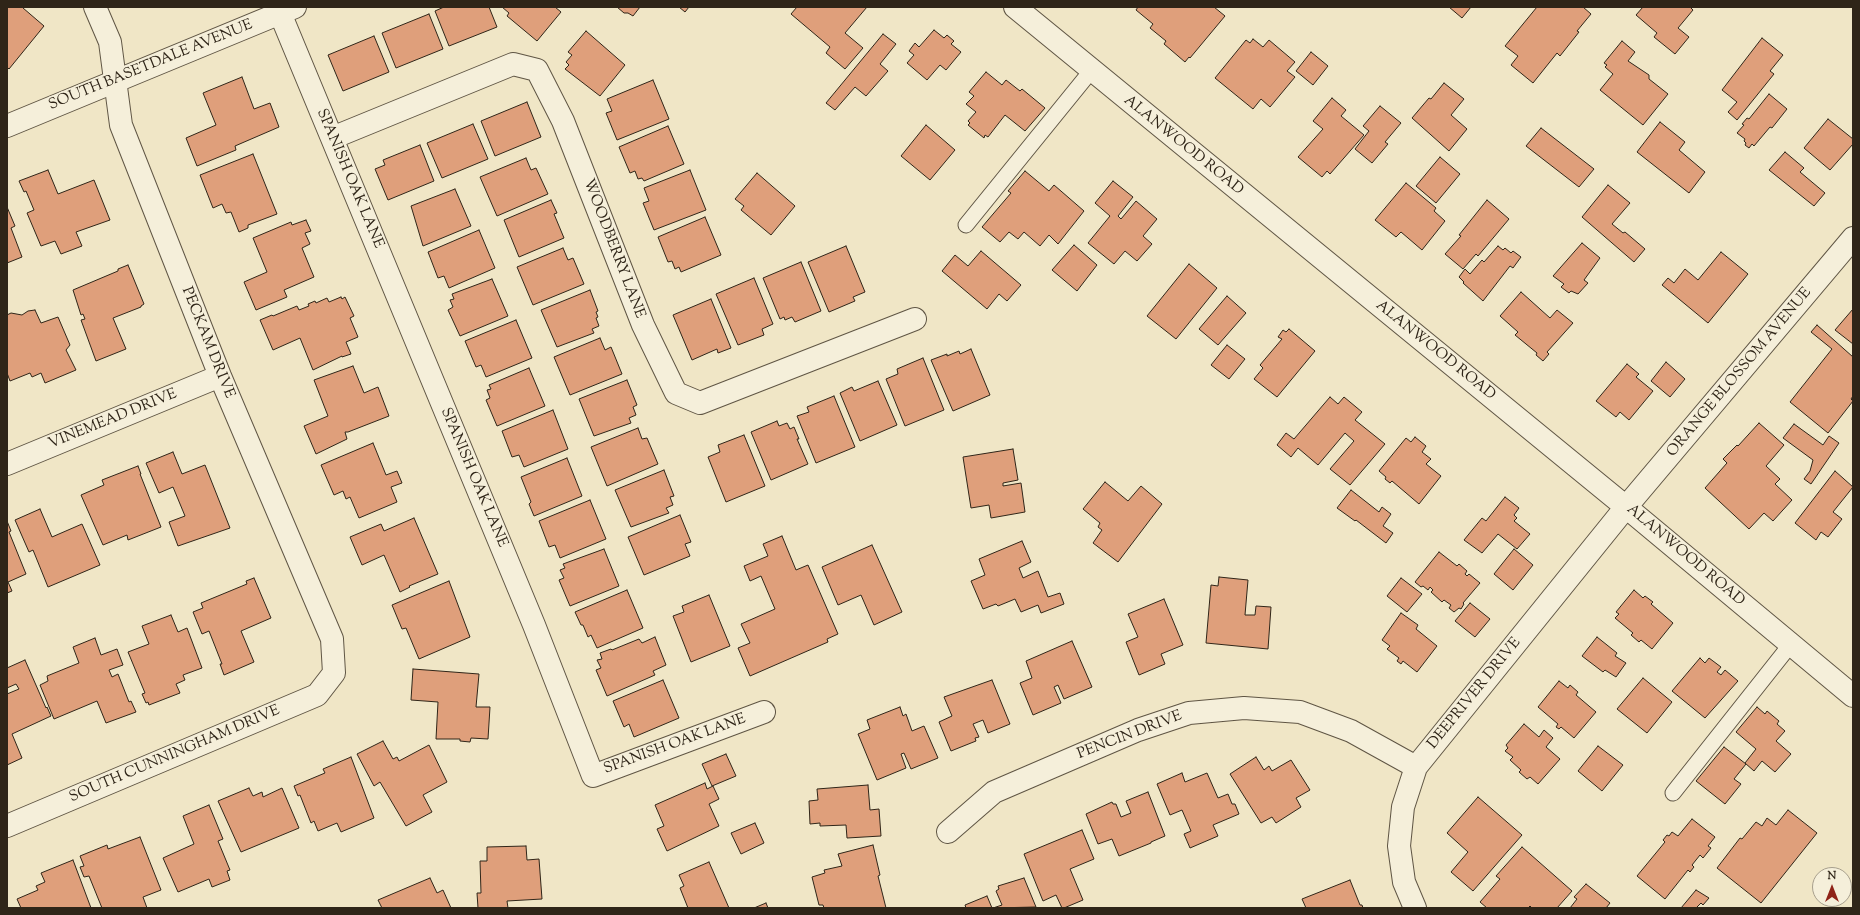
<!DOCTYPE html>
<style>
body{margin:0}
#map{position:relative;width:1860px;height:915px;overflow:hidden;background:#f0e6c6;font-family:"Sorts Mill Goudy",serif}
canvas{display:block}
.frame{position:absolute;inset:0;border:8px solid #2f2518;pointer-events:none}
.north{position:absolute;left:1812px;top:867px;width:40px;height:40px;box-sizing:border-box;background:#f5efda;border:1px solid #a69e8c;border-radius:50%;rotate:0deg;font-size:11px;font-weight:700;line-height:16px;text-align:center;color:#2f2518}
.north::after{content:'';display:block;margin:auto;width:14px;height:18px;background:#8f2418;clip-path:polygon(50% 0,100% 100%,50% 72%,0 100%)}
</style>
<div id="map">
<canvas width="1860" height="915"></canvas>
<div class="frame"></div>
<div class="north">N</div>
</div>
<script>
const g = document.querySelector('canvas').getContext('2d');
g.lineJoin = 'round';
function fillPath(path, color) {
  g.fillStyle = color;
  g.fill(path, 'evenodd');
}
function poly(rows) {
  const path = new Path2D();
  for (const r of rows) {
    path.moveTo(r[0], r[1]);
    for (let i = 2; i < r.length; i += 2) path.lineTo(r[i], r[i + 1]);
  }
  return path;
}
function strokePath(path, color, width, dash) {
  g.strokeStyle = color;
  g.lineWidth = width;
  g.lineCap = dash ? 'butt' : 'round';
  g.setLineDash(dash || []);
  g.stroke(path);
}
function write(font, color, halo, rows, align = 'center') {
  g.font = font + ' "Sorts Mill Goudy",serif';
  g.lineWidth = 3;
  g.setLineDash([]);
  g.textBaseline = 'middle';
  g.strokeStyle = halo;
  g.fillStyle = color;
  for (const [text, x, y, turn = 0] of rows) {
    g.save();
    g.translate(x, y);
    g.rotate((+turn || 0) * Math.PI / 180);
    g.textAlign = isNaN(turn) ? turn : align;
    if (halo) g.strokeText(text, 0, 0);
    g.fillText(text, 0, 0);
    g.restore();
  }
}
const building = poly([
 [7,7,24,7,23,8,44,26,9,69,7,67,7,7],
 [444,7,489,7,497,27,449,46,435,11,444,7],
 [502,7,555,7,561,12,537,41,507,16,509,13,502,7],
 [617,7,640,7,633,16,628,13,624,13,617,7],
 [679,7,689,7,685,12,679,7],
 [797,7,867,7,845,33,863,48,845,69,826,53,830,47,791,14,797,7],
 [1138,7,1214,7,1225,16,1190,58,1189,57,1185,62,1164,44,1166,41,1150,28,1153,24,1136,10,1138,7],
 [1449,7,1471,7,1462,18,1449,7],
 [1537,7,1583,7,1591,14,1577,31,1579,32,1560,56,1557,53,1533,83,1511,65,1518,56,1505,46,1537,7],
 [1643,7,1690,7,1693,10,1678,28,1689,37,1675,54,1654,37,1657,33,1636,15,1643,7],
 [429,14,443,49,396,68,382,33,429,14],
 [934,30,944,38,947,35,954,41,951,44,961,52,946,70,940,65,927,80,907,63,914,55,909,51,915,43,919,47,934,30],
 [586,31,625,65,600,96,565,69,569,65,566,62,572,55,568,52,586,31],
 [883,34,896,44,880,64,888,71,866,96,855,87,835,110,826,103,883,34],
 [374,36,389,72,343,91,328,55,374,36],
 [1762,38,1783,55,1770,71,1774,74,1737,120,1728,112,1737,102,1722,90,1762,38],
 [1253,39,1263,47,1269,40,1295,62,1287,71,1295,77,1270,107,1261,99,1253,109,1215,78,1246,40,1250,43,1253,39],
 [1622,41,1635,52,1628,61,1649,75,1649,79,1668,94,1643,125,1600,90,1613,74,1605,67,1607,65,1604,63,1622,41],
 [1311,52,1328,66,1313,85,1296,71,1311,52],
 [986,72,1002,85,1006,80,1020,91,1022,89,1045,108,1025,131,1005,115,988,137,985,135,984,138,968,125,970,123,968,121,976,112,966,104,974,96,969,92,986,72],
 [242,77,254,109,270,103,279,127,235,146,236,150,197,166,186,138,216,125,203,93,242,77],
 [653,80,669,119,617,140,606,113,612,111,607,99,653,80],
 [1444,83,1464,99,1451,115,1467,129,1449,151,1412,118,1429,98,1431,99,1444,83],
 [1769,94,1787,109,1772,128,1770,127,1754,146,1752,144,1749,148,1745,145,1746,143,1744,141,1745,139,1737,133,1744,125,1742,124,1747,118,1749,119,1769,94],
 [1332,98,1346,110,1341,116,1364,135,1330,174,1327,171,1322,177,1298,157,1323,129,1313,121,1332,98],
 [527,102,541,137,495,156,481,121,527,102],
 [1380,106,1401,123,1385,142,1388,144,1372,163,1355,149,1369,131,1363,126,1380,106],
 [1828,119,1853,139,1853,144,1830,170,1804,148,1828,119],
 [1660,122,1685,142,1679,150,1705,172,1689,193,1637,152,1660,122],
 [473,124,488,159,442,178,427,143,473,124],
 [926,125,955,150,930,180,901,156,926,125],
 [668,126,684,164,644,181,642,178,638,179,635,171,630,173,619,147,668,126],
 [1541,128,1594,169,1579,187,1526,146,1541,128],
 [420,145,434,181,388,200,375,169,385,165,383,160,420,145],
 [1785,152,1804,168,1800,172,1825,193,1814,206,1769,170,1785,152],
 [253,154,277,214,248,225,248,228,239,232,231,212,226,213,222,204,213,208,200,175,253,154],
 [1440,157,1460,174,1436,203,1416,186,1440,157],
 [526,158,531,170,536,168,548,194,497,216,480,177,526,158],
 [48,170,58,194,94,180,110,220,76,232,82,246,61,254,55,241,41,246,27,213,34,210,26,191,24,192,19,181,48,170],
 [690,170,706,210,654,230,643,203,649,201,644,188,690,170],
 [1025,171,1049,191,1054,185,1084,211,1058,244,1049,235,1040,246,1024,232,1018,239,1009,232,1000,242,982,227,1011,193,1008,191,1025,171],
 [757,173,795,206,771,235,741,210,744,206,735,199,757,173],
 [1113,181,1133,197,1118,216,1121,219,1136,201,1157,219,1143,236,1152,244,1137,261,1125,251,1114,264,1088,243,1110,216,1095,203,1113,181],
 [1406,183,1436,208,1434,211,1445,221,1422,250,1401,232,1396,237,1375,220,1406,183],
 [1608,185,1630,203,1612,224,1623,233,1625,232,1645,249,1634,262,1582,217,1608,185],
 [455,189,471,226,423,246,411,206,455,189],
 [551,200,557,213,554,214,564,238,519,257,504,220,551,200],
 [1487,200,1509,219,1478,256,1476,254,1463,269,1445,254,1461,236,1459,235,1487,200],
 [7,207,15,226,11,228,22,257,7,263,7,207],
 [705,217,721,255,681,272,679,267,675,269,672,261,668,262,658,237,705,217],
 [306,220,311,231,305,233,310,244,302,248,314,277,284,290,287,297,256,310,244,282,267,272,253,238,291,222,292,225,306,220],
 [479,230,495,268,449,288,444,276,438,278,428,252,479,230],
 [1582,243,1600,258,1584,280,1588,283,1578,294,1571,291,1569,293,1561,287,1564,284,1553,276,1582,243],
 [1074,245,1097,265,1077,291,1052,270,1074,245],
 [846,246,865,292,853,297,855,301,829,312,808,262,846,246],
 [1498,246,1503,250,1505,248,1511,253,1513,251,1521,257,1513,268,1510,266,1483,301,1463,283,1464,282,1459,277,1465,269,1470,274,1482,260,1484,262,1498,246],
 [563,248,568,260,573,258,584,284,533,305,517,267,563,248],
 [981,251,1021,285,1007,301,999,294,987,309,942,271,955,255,968,266,981,251],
 [1721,252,1748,274,1708,323,1662,285,1668,278,1674,283,1685,269,1698,280,1721,252],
 [801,262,821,311,795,322,792,317,785,320,784,317,780,319,763,278,801,262],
 [1189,264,1217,288,1176,339,1147,316,1189,264],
 [128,265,144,304,141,306,141,307,113,318,126,349,96,361,81,320,85,319,83,314,81,315,73,290,118,271,118,269,128,265],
 [754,278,773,324,762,329,764,335,738,345,716,294,754,278],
 [492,279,508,316,460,336,448,310,453,307,450,300,454,299,452,294,492,279],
 [590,290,598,311,596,312,598,317,596,318,599,326,592,329,594,333,557,347,541,310,590,290],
 [1521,292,1550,318,1557,310,1573,323,1547,352,1549,354,1543,361,1536,355,1537,353,1515,335,1518,332,1500,316,1521,292],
 [1227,296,1246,313,1218,345,1199,329,1227,296],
 [341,297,342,299,345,297,354,316,350,318,358,337,346,342,351,354,342,357,342,356,313,370,300,338,273,350,260,320,272,315,273,316,297,306,299,310,309,306,308,304,315,301,316,303,327,298,329,302,341,297],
 [711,299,731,348,718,353,717,349,692,360,673,315,711,299],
 [1853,309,1853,344,1835,330,1853,309],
 [35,310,41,323,58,317,70,345,66,350,76,370,45,383,41,373,32,377,30,373,10,381,7,373,7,315,11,313,22,315,28,311,35,310],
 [516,320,532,358,486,377,481,365,476,367,465,341,516,320],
 [1817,325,1853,357,1853,396,1851,399,1853,401,1828,433,1790,402,1832,349,1811,332,1817,325],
 [1289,329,1315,351,1277,397,1254,379,1263,368,1260,365,1282,339,1278,337,1283,330,1286,332,1289,329],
 [600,338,605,350,611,347,622,374,570,395,554,357,600,338],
 [1227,345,1245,359,1229,379,1211,365,1227,345],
 [971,349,990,395,953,411,931,360,947,354,947,356,959,351,960,354,971,349],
 [923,358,944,410,905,426,886,379,898,374,897,369,923,358],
 [1666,362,1685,379,1670,397,1651,381,1666,362],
 [1627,364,1639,374,1636,377,1653,391,1629,420,1620,412,1616,417,1596,401,1627,364],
 [353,366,364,393,378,387,389,416,348,432,345,432,347,439,316,454,304,426,328,416,314,380,353,366],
 [529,368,545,406,497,426,486,400,490,398,487,390,491,389,489,385,529,368],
 [627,380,637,405,633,407,636,415,629,418,631,423,594,436,579,399,627,380],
 [878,381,897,425,860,441,840,393,852,387,854,391,878,381],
 [834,396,855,447,816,463,797,416,809,412,807,407,834,396],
 [1330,397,1338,404,1344,397,1362,412,1355,420,1385,444,1350,485,1330,469,1354,441,1345,433,1318,465,1298,448,1291,457,1277,445,1286,433,1294,439,1330,397],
 [553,410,568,449,524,467,519,455,512,457,502,431,553,410],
 [777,421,779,426,787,423,790,429,794,427,799,439,797,439,808,464,771,480,751,432,777,421],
 [1759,423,1784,445,1766,466,1780,479,1775,484,1792,500,1773,521,1764,513,1749,529,1705,488,1727,463,1723,459,1737,445,1738,446,1759,423],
 [1794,424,1823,445,1829,436,1839,443,1811,484,1804,479,1810,471,1813,460,1783,438,1794,424],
 [638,428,642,439,647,438,658,464,607,486,591,447,638,428],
 [744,435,765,486,726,502,708,457,720,452,718,445,744,435],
 [1415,437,1426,446,1422,452,1431,459,1426,464,1441,476,1419,504,1392,481,1390,483,1385,479,1386,477,1379,471,1406,438,1411,442,1415,437],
 [373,443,386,475,397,471,402,483,391,487,397,502,359,518,350,497,346,499,343,491,334,495,321,465,373,443],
 [1013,449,1018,480,1003,483,1003,486,1021,483,1025,512,991,518,989,505,971,508,963,457,1013,449],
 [173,452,182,474,205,465,230,528,178,546,169,522,185,516,173,487,159,493,146,463,173,452],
 [567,458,582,496,534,516,529,504,531,502,521,477,567,458],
 [138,466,141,474,140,474,161,527,128,540,127,535,103,545,81,495,104,485,102,480,138,466],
 [664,470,674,496,670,497,673,505,666,508,669,513,631,527,615,490,664,470],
 [1835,471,1853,487,1833,512,1842,519,1828,537,1821,532,1816,540,1795,523,1835,471],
 [1105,482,1128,501,1141,486,1162,504,1118,562,1093,543,1102,530,1098,527,1100,523,1083,509,1105,482],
 [1351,490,1379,512,1382,507,1391,514,1383,526,1393,533,1386,543,1356,520,1355,521,1337,508,1351,490],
 [1505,497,1519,508,1514,515,1517,518,1514,521,1530,534,1517,549,1498,534,1482,553,1464,540,1482,518,1486,521,1505,497],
 [590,500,606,539,560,558,555,545,549,547,539,521,590,500],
 [40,509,52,537,82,524,100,565,48,587,33,550,29,552,15,520,40,509],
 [680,515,691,542,685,544,690,556,644,575,628,537,680,515],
 [414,518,438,574,409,586,410,587,400,592,384,555,362,565,350,537,381,524,384,531,414,518],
 [7,521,11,531,9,532,26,574,8,582,12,591,7,593,7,521],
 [782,536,796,570,808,565,838,634,827,639,828,642,750,676,738,648,750,643,741,624,775,609,761,576,750,581,744,566,768,556,763,544,782,536],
 [1022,541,1031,562,1019,568,1023,578,1038,571,1048,597,1060,593,1064,604,1041,613,1038,605,1021,612,1015,599,998,606,996,604,983,609,971,581,985,575,979,559,1022,541],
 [872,545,902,612,874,625,861,595,838,605,822,567,872,545],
 [604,549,619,586,570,606,559,580,564,578,560,570,565,568,563,564,604,549],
 [1514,549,1533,565,1513,590,1494,574,1514,549],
 [1439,552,1457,566,1459,564,1467,571,1465,574,1467,576,1469,574,1480,583,1463,603,1464,604,1461,609,1459,608,1454,612,1449,608,1451,605,1444,600,1442,602,1431,592,1433,590,1430,587,1428,590,1423,586,1421,587,1415,582,1439,552],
 [1219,577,1248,580,1245,615,1255,615,1256,606,1271,607,1268,649,1206,643,1211,585,1218,586,1219,577],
 [254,578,271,618,241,631,254,662,224,675,220,664,222,664,209,631,202,634,193,612,203,608,201,603,247,584,246,581,254,578],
 [1401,578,1422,594,1407,612,1387,596,1401,578],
 [449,581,470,637,419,659,406,628,402,629,392,605,449,581],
 [627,590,643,628,597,648,591,635,588,637,583,625,581,625,575,612,627,590],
 [1634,590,1643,598,1645,596,1653,602,1651,604,1673,623,1652,649,1641,640,1639,642,1631,635,1633,633,1615,618,1619,614,1616,612,1634,590],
 [709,595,730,646,691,662,673,616,684,612,682,606,709,595],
 [1164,599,1183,645,1161,654,1165,664,1139,675,1126,642,1138,637,1128,614,1164,599],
 [1470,603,1490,619,1475,637,1455,621,1470,603],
 [1401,613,1418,625,1416,629,1437,646,1417,672,1403,661,1401,664,1397,661,1399,658,1387,649,1390,646,1382,640,1401,613],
 [171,615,178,632,187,628,202,668,183,675,185,680,176,684,180,693,149,705,148,702,146,703,142,694,145,693,128,652,149,644,142,626,171,615],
 [655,637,666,665,653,671,655,675,607,696,596,670,601,668,597,660,602,659,600,653,611,649,612,650,639,639,642,643,655,637],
 [1597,637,1617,653,1615,656,1626,663,1616,677,1605,670,1603,672,1582,656,1597,637],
 [95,638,101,655,117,649,123,665,109,670,112,677,118,674,129,702,131,701,136,712,106,723,97,701,54,719,40,685,48,681,47,676,79,663,73,647,95,638],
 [1072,641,1092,687,1064,699,1058,685,1054,687,1061,703,1033,715,1020,683,1032,678,1026,661,1072,641],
 [1700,658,1705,663,1709,658,1721,667,1717,672,1721,675,1725,670,1738,681,1705,718,1672,691,1700,658],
 [25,660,46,708,47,707,51,716,12,734,22,758,7,765,7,694,19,689,16,684,7,688,7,668,25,660],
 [413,669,479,674,476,707,490,707,488,739,471,738,470,742,460,741,460,739,436,739,438,702,411,700,413,669],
 [1643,678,1672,702,1647,733,1617,709,1643,678],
 [663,680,679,718,634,737,629,724,624,727,613,701,663,680],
 [992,680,1010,724,988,733,983,720,973,724,979,737,975,738,976,741,951,751,939,722,952,716,944,697,992,680],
 [1559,681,1568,688,1570,685,1578,692,1576,695,1596,712,1574,738,1561,727,1559,729,1556,727,1558,724,1538,707,1559,681],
 [900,707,903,716,906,714,912,731,924,726,938,758,911,769,904,753,901,754,906,768,877,780,858,734,870,729,867,720,900,707],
 [1757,707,1765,714,1767,711,1779,721,1777,724,1785,731,1776,741,1791,754,1775,772,1762,761,1754,771,1745,763,1756,749,1736,732,1757,707],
 [1524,724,1539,737,1544,730,1553,738,1546,747,1560,759,1538,784,1530,777,1527,779,1519,772,1521,770,1510,760,1513,757,1505,751,1508,748,1506,745,1524,724],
 [383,741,393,759,397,757,399,761,429,745,447,782,423,795,432,812,406,826,380,782,374,786,357,754,383,741],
 [1598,746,1623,765,1602,791,1578,771,1598,746],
 [1724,747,1746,764,1734,779,1741,784,1725,804,1696,781,1724,747],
 [726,754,736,776,712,786,702,764,726,754],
 [351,757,374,818,341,832,337,823,318,831,314,821,311,823,300,795,298,796,294,786,325,773,323,769,351,757],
 [1256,757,1264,770,1269,766,1272,771,1291,760,1310,790,1296,798,1301,807,1276,823,1272,817,1261,823,1230,774,1256,757],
 [1182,773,1185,782,1207,773,1218,798,1228,794,1232,804,1235,804,1239,814,1213,825,1218,836,1190,848,1184,834,1191,831,1182,810,1170,815,1157,784,1182,773],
 [705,783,707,789,713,786,719,799,709,804,719,826,667,851,657,829,664,826,655,805,705,783],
 [868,785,870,810,879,809,881,836,847,838,846,825,820,826,820,823,810,824,809,801,818,800,817,789,868,785],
 [249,788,253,796,262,792,263,797,282,788,299,828,241,852,218,801,249,788],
 [1148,792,1165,836,1151,842,1151,843,1119,856,1112,839,1098,844,1086,814,1112,802,1113,804,1116,804,1121,817,1131,813,1126,801,1148,792],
 [1478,797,1522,835,1473,891,1451,872,1468,852,1447,833,1478,797],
 [209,805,223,839,218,841,230,870,227,871,230,880,212,887,209,879,178,892,163,858,194,844,183,816,209,805],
 [1788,810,1817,833,1761,903,1717,868,1740,838,1742,839,1756,822,1762,826,1767,818,1776,825,1788,810],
 [1692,819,1715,837,1708,846,1711,848,1703,858,1700,855,1692,865,1694,867,1690,872,1688,870,1665,899,1637,876,1665,842,1663,840,1667,835,1669,836,1672,832,1678,836,1692,819],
 [755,823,764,843,741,854,731,833,755,823],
 [1082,830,1094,859,1070,869,1083,900,1064,908,1062,908,1056,895,1043,901,1024,854,1082,830],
 [140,837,161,890,143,897,147,908,102,908,89,876,84,877,80,867,84,866,80,856,107,845,108,849,140,837],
 [873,845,880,875,878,876,886,908,824,908,823,905,819,905,812,877,825,873,824,870,842,866,838,854,873,845],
 [526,846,527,860,539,859,542,899,507,901,508,908,478,908,477,893,481,893,480,861,487,861,487,847,526,846],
 [1522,847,1572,891,1557,908,1532,908,1530,906,1528,908,1487,908,1480,902,1500,879,1496,876,1522,847],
 [73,860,91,908,21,908,17,899,38,890,36,886,45,882,41,873,73,860],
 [709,862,729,908,688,908,680,888,684,886,679,875,709,862],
 [430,878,437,893,443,890,451,908,382,908,378,900,430,878],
 [1024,878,1036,907,993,908,1002,905,996,891,999,889,998,886,1024,878],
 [1350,880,1360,905,1362,905,1363,908,1306,908,1302,899,1350,880],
 [1586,884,1610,903,1606,908,1570,908,1577,899,1574,897,1586,884],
 [1696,890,1709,898,1703,905,1701,903,1696,908,1681,908,1696,890],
 [987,896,992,908,966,908,965,905,987,896],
 [766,903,768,908,754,908,766,903]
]);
const service = poly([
 [966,225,1091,71],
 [1673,793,1791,644]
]);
const minor = poly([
 [1015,7,1626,507,1853,696],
 [280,13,534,625,593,776,764,712],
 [332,138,513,64,537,70,563,121,643,325,676,393,700,403,915,319],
 [7,464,220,376],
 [7,826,317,695,334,673,332,639,220,376,121,125,110,42,95,7],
 [948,832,994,792,1138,730,1189,713,1244,708,1300,712,1351,731,1416,767],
 [1415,908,1404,882,1399,846,1403,807,1416,767,1626,507,1853,238]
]);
const tertiary = poly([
 [7,126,295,7]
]);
const streetNames = [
 ["SOUTH BASETDALE AVENUE",151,66,-22],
 ["ALANWOOD ROAD",1183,146,39],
 ["SPANISH OAK LANE",349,179,67],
 ["WOODBERRY LANE",613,249,69],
 ["PECKAM DRIVE",207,343,68],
 ["ALANWOOD ROAD",1435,351,39],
 ["ORANGE BLOSSOM AVENUE",1740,373,-50],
 ["VINEMEAD DRIVE",113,420,-22],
 ["SPANISH OAK LANE",473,478,67],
 ["ALANWOOD ROAD",1685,556,40],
 ["DEEPRIVER DRIVE",1475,694,-51],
 ["PENCIN DRIVE",1130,736,-21],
 ["SPANISH OAK LANE",675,745,-20],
 ["SOUTH CUNNINGHAM DRIVE",175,755,-23]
];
fillPath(building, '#df9f7b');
strokePath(building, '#2f2518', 1);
strokePath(service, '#5f5544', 17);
strokePath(minor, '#5f5544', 24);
strokePath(tertiary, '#5f5544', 24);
strokePath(service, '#f5efda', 15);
strokePath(minor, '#f5efda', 22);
strokePath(tertiary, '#f5efda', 22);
write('15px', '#2f2518', '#f5efda', streetNames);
</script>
